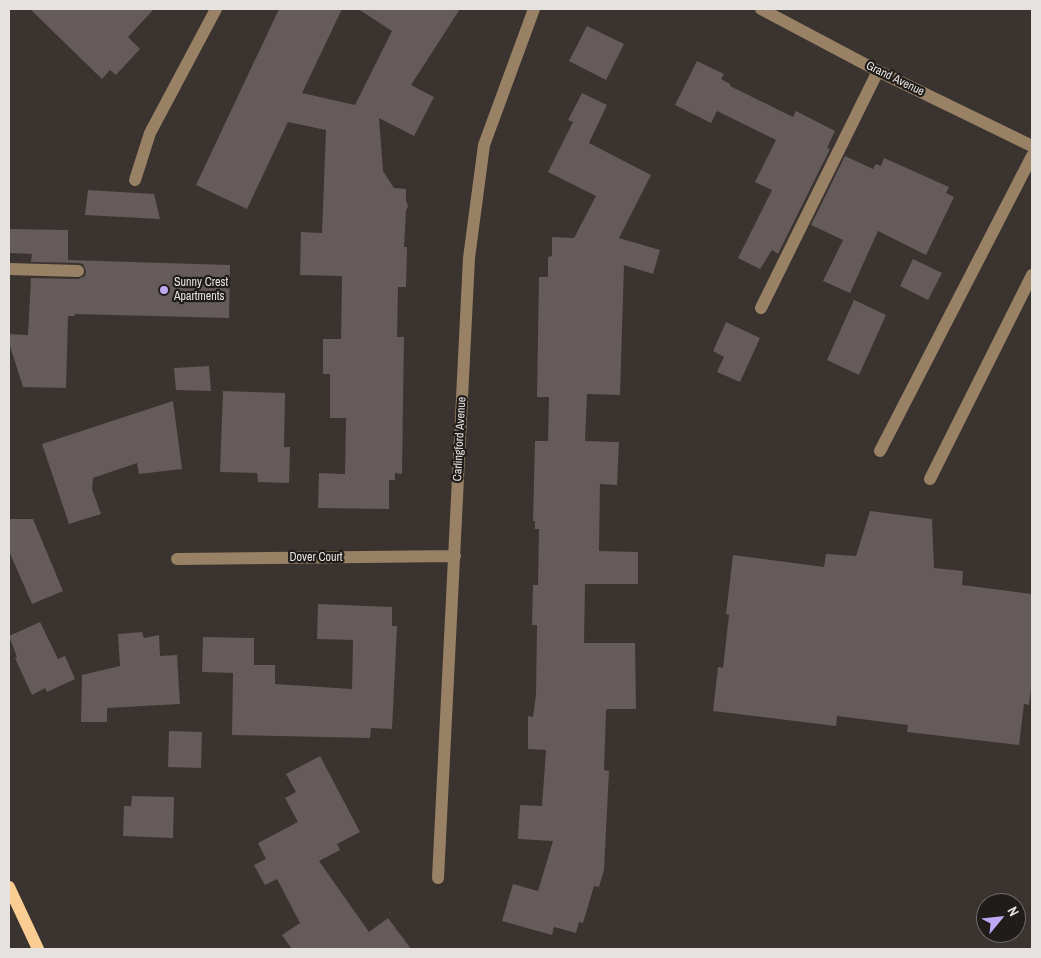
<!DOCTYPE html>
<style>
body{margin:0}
#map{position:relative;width:1041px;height:958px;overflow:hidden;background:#3a332f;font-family:"Archivo Narrow",sans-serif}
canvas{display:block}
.frame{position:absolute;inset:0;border:10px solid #e6e2e0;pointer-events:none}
.north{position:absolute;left:976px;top:893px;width:50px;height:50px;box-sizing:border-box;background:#1f1c1a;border:1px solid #6f6b69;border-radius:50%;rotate:62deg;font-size:14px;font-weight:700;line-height:20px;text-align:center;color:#e6e2e0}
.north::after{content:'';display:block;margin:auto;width:18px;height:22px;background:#bfa9f4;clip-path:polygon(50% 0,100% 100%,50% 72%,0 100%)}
</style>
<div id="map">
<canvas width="1041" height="958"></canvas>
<div class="frame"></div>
<div class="north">N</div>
</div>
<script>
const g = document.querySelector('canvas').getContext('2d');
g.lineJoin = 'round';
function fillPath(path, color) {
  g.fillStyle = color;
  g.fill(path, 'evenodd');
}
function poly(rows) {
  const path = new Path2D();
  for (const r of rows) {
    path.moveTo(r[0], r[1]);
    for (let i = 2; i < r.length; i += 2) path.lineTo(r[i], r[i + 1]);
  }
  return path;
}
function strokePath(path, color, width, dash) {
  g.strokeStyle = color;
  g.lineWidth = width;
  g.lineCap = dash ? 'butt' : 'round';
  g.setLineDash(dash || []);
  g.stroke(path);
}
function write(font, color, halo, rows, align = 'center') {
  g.font = font + ' "Archivo Narrow",sans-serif';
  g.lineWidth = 4.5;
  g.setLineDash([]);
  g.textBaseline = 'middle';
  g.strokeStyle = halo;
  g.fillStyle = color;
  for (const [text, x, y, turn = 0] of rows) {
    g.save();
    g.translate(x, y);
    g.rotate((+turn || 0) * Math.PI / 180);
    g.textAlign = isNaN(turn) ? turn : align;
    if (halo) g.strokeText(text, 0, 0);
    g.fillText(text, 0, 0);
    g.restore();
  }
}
const building = poly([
 [30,9,154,9,128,37,140,49,116,75,110,70,102,79],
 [279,9,342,9,302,93,355,105,392,31,358,9,460,9,411,85,434,97,414,136,379,118,383,171,394,188,406,189,406,201,408,206,406,211,404,247,407,247,406,287,398,287,397,337,404,337,402,474,395,473,395,480,389,480,389,509,318,508,319,473,345,474,346,418,330,418,330,374,323,374,323,339,341,339,342,276,300,275,301,232,322,233,326,130,288,122,247,209,196,185],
 [587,26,624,44,606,80,569,61],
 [697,61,724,74,721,79,730,84,730,86,793,117,796,111,835,131,827,148,830,149,778,254,772,250,760,269,738,258,772,190,755,182,776,140,717,111,711,123,675,105],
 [582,93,607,105,589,143,651,175,619,238,660,250,653,274,624,265,620,395,587,394,585,441,619,442,617,485,600,484,599,551,638,552,638,584,585,584,584,643,635,643,636,709,608,709,606,710,604,770,609,771,604,870,599,887,594,886,583,923,579,922,576,933,554,927,552,935,502,921,513,884,538,891,553,841,518,839,520,805,542,806,546,750,528,749,528,716,533,717,536,695,537,625,532,625,533,585,538,585,539,529,535,529,535,521,533,521,535,441,548,441,549,397,537,397,539,277,548,277,548,257,552,256,552,237,574,238,596,196,548,172,573,122,568,120],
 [845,156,873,169,876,164,881,166,884,158,949,187,946,193,954,197,926,255,878,231,850,293,823,281,843,240,811,225],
 [88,190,154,194,160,219,85,215],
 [9,229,68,230,68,260,230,265,229,318,75,314,75,316,68,316,66,388,23,387,9,343,9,334,28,335,31,278,78,279,85,276,86,271,83,264,79,263,31,262,32,254,9,253],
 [913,259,942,273,928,300,900,286],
 [854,300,886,315,859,375,827,360],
 [726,322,760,338,740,382,717,372,724,357,713,351],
 [209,366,211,391,176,390,174,368],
 [223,391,285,393,284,447,290,447,289,483,258,482,257,473,220,472],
 [173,401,182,469,139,474,137,463,93,478,92,489,101,514,69,524,42,444],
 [870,511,932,519,934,568,963,571,962,585,1032,594,1032,679,1029,705,1024,704,1019,745,907,732,908,725,837,716,836,726,713,711,718,667,723,668,729,615,726,614,733,555,824,567,826,554,856,556],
 [9,519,33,519,63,591,32,604,9,551],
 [318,604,392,607,392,626,397,626,392,729,371,728,370,738,232,735,233,673,202,672,203,637,254,638,254,665,275,665,275,684,352,689,353,640,317,639],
 [40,622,58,659,65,656,75,679,47,692,45,688,32,695,15,658,17,657,9,636],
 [142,632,144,638,159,635,160,656,177,655,180,704,107,708,107,722,81,722,82,675,120,666,118,634],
 [169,731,202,732,201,768,168,767],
 [320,756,360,832,337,844,340,850,319,861,369,932,388,918,411,949,292,949,282,935,300,923,277,879,265,885,254,865,266,859,258,843,298,822,285,798,296,792,286,774],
 [132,796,174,797,173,838,123,836,124,806,131,806]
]);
const minor = poly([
 [761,9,878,71,1032,146],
 [135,180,150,133,216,9],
 [9,269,78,271],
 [761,308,878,71],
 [880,451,1032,156],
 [930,479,1032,275],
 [177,559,455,556],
 [438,878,469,258,484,145,534,9]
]);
const major = poly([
 [9,887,38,949]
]);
const markers = [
 [164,290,5,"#bfa9f4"]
];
const streetNames = [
 ["Grand Avenue",895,79,26],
 ["Carlingford Avenue",460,439,-87],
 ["Dover Court",316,558]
];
const poiNames = [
 ["Sunny Crest",174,283],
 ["Apartments",174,297]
];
fillPath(building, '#645b5a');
strokePath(minor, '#988165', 12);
strokePath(major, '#fccd92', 12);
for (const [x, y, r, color] of markers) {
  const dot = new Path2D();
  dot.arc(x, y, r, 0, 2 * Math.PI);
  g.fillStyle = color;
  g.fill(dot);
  strokePath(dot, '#1f1c1a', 2);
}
write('12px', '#e6e2e0', '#1f1c1a', streetNames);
write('12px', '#e6e2e0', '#1f1c1a', poiNames, 'left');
</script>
